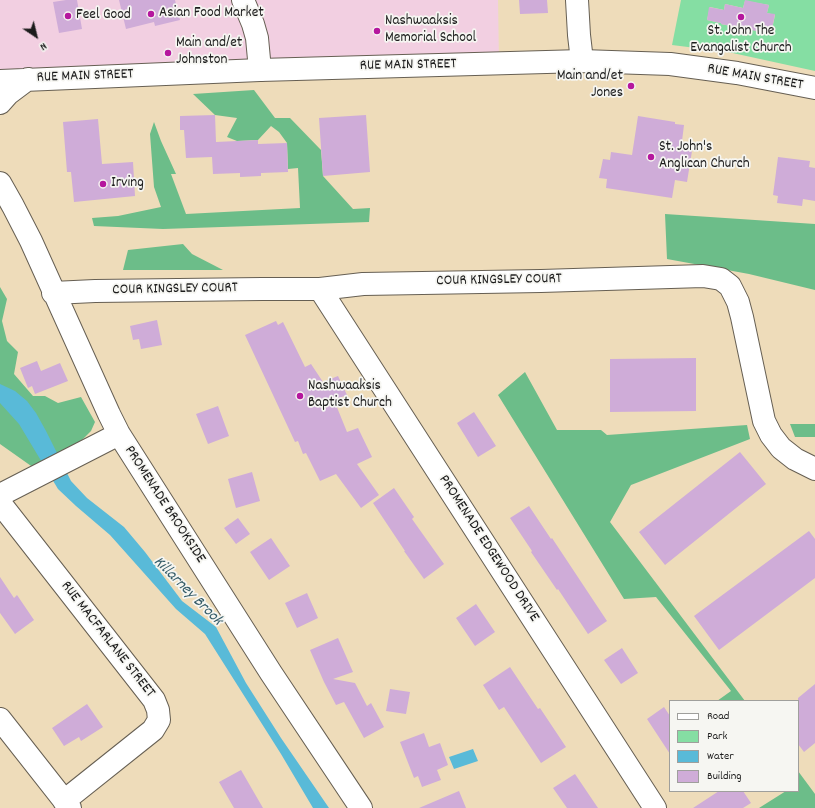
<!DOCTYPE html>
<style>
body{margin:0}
#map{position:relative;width:815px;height:808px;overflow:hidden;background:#eedcba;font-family:Dekko,sans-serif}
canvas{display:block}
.legend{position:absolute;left:669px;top:700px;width:130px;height:92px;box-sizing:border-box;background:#f6f6f2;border:1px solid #9f9f9c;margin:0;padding:5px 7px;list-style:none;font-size:12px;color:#1c1c1c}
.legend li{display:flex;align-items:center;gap:8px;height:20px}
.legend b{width:20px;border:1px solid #9f9f9c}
.north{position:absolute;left:16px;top:16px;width:40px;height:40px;-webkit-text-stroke:3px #f6f6f2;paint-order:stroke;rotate:145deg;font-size:11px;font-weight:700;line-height:16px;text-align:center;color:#1c1c1c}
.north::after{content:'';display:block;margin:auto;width:14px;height:18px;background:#1c1c1c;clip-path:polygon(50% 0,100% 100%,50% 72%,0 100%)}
</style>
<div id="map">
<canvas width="815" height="808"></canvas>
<ul class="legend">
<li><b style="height:5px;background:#fff"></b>Road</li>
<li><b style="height:11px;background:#85dea3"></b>Park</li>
<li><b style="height:11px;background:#59bad8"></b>Water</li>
<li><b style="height:11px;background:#cfacd8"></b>Building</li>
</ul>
<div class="north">N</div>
</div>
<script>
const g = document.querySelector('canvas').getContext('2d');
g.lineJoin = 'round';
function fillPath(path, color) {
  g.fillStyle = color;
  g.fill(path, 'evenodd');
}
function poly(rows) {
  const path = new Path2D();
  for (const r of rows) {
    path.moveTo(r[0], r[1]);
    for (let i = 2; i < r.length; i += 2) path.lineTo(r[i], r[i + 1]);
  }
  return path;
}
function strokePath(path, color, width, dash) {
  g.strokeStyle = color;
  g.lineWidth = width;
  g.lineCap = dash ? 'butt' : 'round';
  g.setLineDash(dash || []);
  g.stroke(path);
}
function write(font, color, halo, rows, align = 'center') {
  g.font = font + ' Dekko,sans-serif';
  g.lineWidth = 3.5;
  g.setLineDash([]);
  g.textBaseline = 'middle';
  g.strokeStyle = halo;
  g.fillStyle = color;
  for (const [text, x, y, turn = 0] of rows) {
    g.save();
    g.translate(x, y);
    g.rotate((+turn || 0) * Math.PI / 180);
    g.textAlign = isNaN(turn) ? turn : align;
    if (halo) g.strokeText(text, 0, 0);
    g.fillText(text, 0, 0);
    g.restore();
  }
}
const built = poly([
 [0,0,498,0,499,64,0,81]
]);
const green = poly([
 [681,0,815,0,815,71,728,52,672,45],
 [745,1,769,5,767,13,775,15,771,34,749,29,747,36,740,34,741,28,721,24,721,23,707,20,710,7,724,10,725,4,743,8]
]);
const forest = poly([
 [254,90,275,118,290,118,321,150,323,176,353,209,370,208,369,222,163,229,94,226,92,218,118,216,161,207,154,187,150,134,154,122,161,141,176,174,171,174,186,214,300,208,298,168,288,169,287,143,279,132,271,126,258,140,237,141,227,137,237,118,215,115,193,94],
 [665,214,815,224,815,290,749,274,667,259],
 [183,244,192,254,223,270,123,270,128,250],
 [0,287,7,299,2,321,7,341,18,352,14,374,33,396,45,396,58,403,81,397,95,422,91,431,83,439,69,449,34,468,0,444],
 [525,372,557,430,601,430,607,435,747,425,750,439,631,485,610,522,745,701,717,701,731,691,656,597,624,599,498,395],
 [790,424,815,424,815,437,795,437],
 [798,771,815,794,815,808,759,808,786,791,798,791]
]);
const water = poly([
 [0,384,15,391,27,401,36,413,46,431,71,481,87,498,124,527,145,552,182,601,216,627,246,683,281,738,329,808,313,808,281,754,205,634,176,609,110,535,76,506,58,489,19,424,0,403],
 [473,749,478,761,454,769,449,757]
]);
const building = poly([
 [66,0,77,0,82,29,59,33,53,2],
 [119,0,175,0,180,20,155,26,154,22,126,29],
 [519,0,547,0,548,13,520,14],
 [745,0,769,5,767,13,775,14,771,34,721,24,721,23,707,20,709,7,724,10,725,4,743,8],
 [215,115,216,142,258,140,258,144,287,143,288,172,261,173,261,176,240,177,240,173,213,174,212,157,186,158,184,130,180,130,180,116],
 [366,115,370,172,323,176,319,118],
 [638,116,675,122,675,124,684,125,681,149,692,151,687,182,675,180,672,198,606,188,607,179,599,178,603,159,610,160,611,152,632,155],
 [98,119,102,164,133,162,135,196,74,202,71,172,67,172,63,122],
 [778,157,810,161,809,167,815,168,815,201,803,199,802,206,777,203,778,196,773,195],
 [157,320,162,345,141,349,139,339,133,340,130,326],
 [276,321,278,325,283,322,305,367,311,364,323,382,338,376,347,395,334,400,347,432,358,428,372,457,357,464,379,495,361,508,336,474,320,481,306,453,303,454,298,441,295,442,245,335],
 [696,358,696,411,610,412,610,359],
 [37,361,41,371,60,363,68,381,35,394,32,386,28,388,20,368],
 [218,406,229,436,208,444,196,414],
 [474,412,496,446,478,457,457,423],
 [740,452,766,484,665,565,639,532],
 [252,472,260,501,236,508,228,479],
 [394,488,414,517,412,519,444,564,424,579,404,551,405,551,373,503],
 [529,506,551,539,552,538,607,621,588,634,558,589,557,590,531,552,532,551,510,518],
 [238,518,250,534,236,544,224,528],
 [809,531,815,539,815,578,719,650,694,616],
 [271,538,290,566,269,580,250,552],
 [0,577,14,598,17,595,34,620,15,634,0,613],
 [307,593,318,618,297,628,285,603],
 [476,604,495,632,475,646,456,618],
 [338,638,353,672,333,679,355,683,367,706,371,703,384,727,364,738,344,702,336,705,324,682,310,650],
 [622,648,638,673,621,684,604,660],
 [510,667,538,709,540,708,566,747,541,763,504,707,499,710,483,685],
 [815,684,815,743,804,752,798,744,798,698],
 [390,689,410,692,406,714,386,711],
 [87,704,103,727,81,741,79,737,64,746,52,728],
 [664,707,670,716,670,754,647,719],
 [424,733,429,747,440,743,448,765,437,770,441,780,422,787,418,776,414,778,400,742],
 [241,770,263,808,234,808,219,782],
 [575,774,598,808,567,808,553,788],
 [459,791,466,808,419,808],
 [719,791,743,791,751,803,743,808,693,808]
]);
const minor = poly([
 [243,0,253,24,257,38,260,70],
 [577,0,579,35,582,61],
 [0,183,13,206,31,241,109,414,119,434,271,673,361,808],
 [320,289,655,808],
 [53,293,95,291,262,289,320,289,363,284,541,281,703,276,721,279,730,286,738,302,742,317,764,421,771,435,781,448,795,459,815,469],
 [0,495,119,434],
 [0,503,154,700,158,710,159,720,153,730,64,801],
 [0,719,70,808]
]);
const major = poly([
 [0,81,260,70,582,61,670,64,737,73,815,88],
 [0,103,8,94,28,79]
]);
const markers = [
 [151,14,4,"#b5179e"],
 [68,16,4,"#b5179e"],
 [741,17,4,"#b5179e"],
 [377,31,4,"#b5179e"],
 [168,53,4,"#b5179e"],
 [631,86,4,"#b5179e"],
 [651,157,4,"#b5179e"],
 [103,184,4,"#b5179e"],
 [300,396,4,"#b5179e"]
];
const poiNames = [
 ["Asian Food Market",159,14],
 ["Feel Good",76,16],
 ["Nashwaaksis",385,22],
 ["Memorial School",385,39],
 ["St. John The",741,32,"center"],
 ["Evangalist Church",741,49,"center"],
 ["Main and/et",176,44],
 ["Johnston",176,61],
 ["Main and/et",623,77,"right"],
 ["Jones",623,94,"right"],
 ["St. John's",659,148],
 ["Anglican Church",659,165],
 ["Irving",111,184],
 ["Nashwaaksis",308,387],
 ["Baptist Church",308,404]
];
const streetNames = [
 ["RUE MAIN STREET",408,66,-1],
 ["RUE MAIN STREET",85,77,-2],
 ["RUE MAIN STREET",755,78,10],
 ["COUR KINGSLEY COURT",499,281,-1],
 ["COUR KINGSLEY COURT",175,290,-1],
 ["PROMENADE BROOKSIDE",164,505,57],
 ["PROMENADE EDGEWOOD DRIVE",488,549,57],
 ["RUE MACFARLANE STREET",107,640,52]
];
const waterNames = [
 ["Killarney Brook",187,592,45]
];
fillPath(built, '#f2cfe1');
fillPath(green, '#85dea3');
fillPath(forest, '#6cbd89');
fillPath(water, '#59bad8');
fillPath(building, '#cfacd8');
strokePath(minor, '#665f53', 24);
strokePath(major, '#665f53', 24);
strokePath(minor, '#fff', 22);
strokePath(major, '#fff', 22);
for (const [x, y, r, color] of markers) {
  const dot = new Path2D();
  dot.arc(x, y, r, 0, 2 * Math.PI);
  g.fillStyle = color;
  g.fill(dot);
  strokePath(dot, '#f6f6f2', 1.5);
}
write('15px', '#1c1c1c', '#f6f6f2', poiNames, 'left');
write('15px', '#1c1c1c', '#f6f6f2', streetNames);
write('italic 16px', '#345b67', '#f6f6f2', waterNames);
</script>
